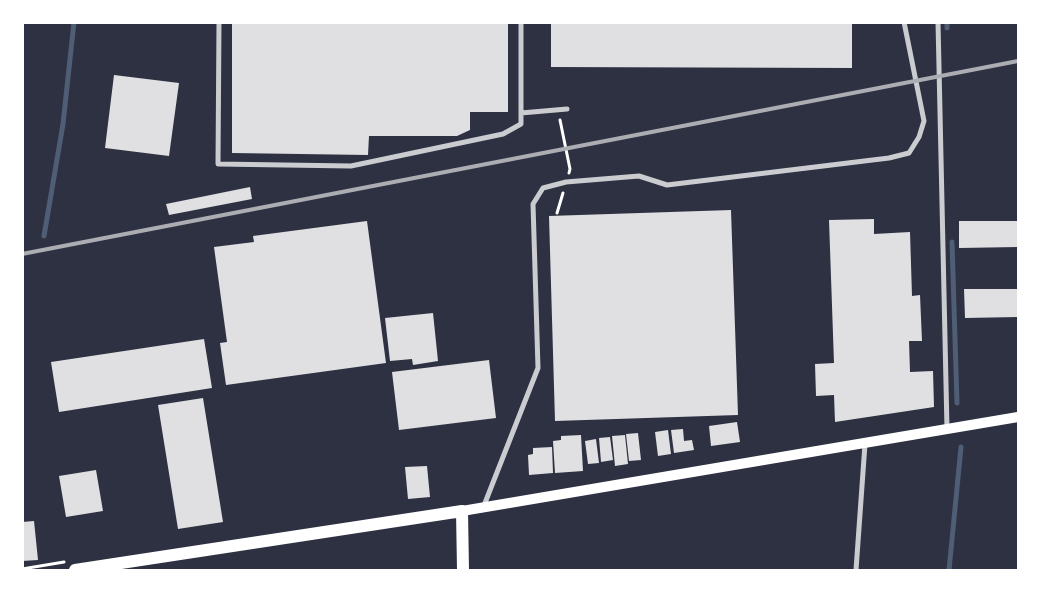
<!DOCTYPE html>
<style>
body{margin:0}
#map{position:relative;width:1041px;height:593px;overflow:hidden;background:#2d3142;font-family:"Noto Sans",sans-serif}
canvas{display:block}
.frame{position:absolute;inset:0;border:24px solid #fff;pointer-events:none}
</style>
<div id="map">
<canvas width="1041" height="593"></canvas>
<div class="frame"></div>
</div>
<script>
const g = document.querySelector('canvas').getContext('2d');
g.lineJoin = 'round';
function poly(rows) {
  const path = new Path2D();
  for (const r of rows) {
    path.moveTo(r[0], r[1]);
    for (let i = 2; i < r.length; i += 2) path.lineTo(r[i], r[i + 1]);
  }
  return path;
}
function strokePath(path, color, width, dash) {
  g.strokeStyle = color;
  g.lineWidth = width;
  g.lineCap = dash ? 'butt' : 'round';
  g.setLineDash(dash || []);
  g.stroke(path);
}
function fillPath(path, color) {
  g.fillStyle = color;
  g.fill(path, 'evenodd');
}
const stream = poly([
 [947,22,947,28],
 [44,236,63,124,74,22],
 [952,242,957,403],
 [949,570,961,447]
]);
const building = poly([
 [232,22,508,22,508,112,470,112,470,130,457,136,369,136,368,155,232,153],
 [551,22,852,22,852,68,551,67],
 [114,75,179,83,169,156,105,148],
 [250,187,252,199,169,215,166,204],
 [731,210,738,415,555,421,549,216],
 [874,219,874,234,910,232,912,296,920,295,922,341,909,341,910,372,933,371,934,407,835,422,834,395,816,396,815,364,834,363,829,220],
 [367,221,386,363,226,385,220,343,227,342,214,247,254,242,253,236],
 [959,221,1018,221,1018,247,959,248],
 [964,289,1018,289,1018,317,965,318],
 [433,313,438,361,413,365,412,359,390,361,385,318],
 [204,339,212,388,59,412,51,362],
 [489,360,496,418,399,430,392,372],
 [203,398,223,522,178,529,158,405],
 [737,422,740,442,711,446,709,426],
 [683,429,684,441,692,440,694,450,674,453,671,430],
 [668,430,671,454,658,456,655,432],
 [638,433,641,460,629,461,626,434],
 [581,435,583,471,555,473,553,441,561,440,561,436],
 [625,435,628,464,615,466,612,436],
 [610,437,613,460,601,462,599,438],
 [596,439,599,463,588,464,585,441],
 [552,447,553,473,529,475,528,455,533,454,533,448],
 [427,466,430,497,408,499,405,467],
 [96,470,103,511,66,517,59,476],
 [34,521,38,560,22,561,22,522]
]);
const path = poly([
 [560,120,570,169,569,173],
 [557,213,563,193],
 [22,569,64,562]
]);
const minor = poly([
 [219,22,218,164,351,166,503,134,521,124,521,22],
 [938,22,947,429],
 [521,113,567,109],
 [483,508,538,368,533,204,543,188,566,182,639,176,667,185,889,158,909,153,919,137,924,121,904,22],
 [856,570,865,444]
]);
const secondary = poly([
 [462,511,1018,417]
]);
const primary = poly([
 [75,570,462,511,463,570]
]);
const rail = poly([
 [22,254,1018,61]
]);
strokePath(stream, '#4f5d75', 5);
fillPath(building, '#e0e0e3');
strokePath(path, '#fff', 3);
strokePath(minor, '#caccd0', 5);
strokePath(secondary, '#fff', 10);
strokePath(primary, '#fff', 12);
strokePath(rail, '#abadb3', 4);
</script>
